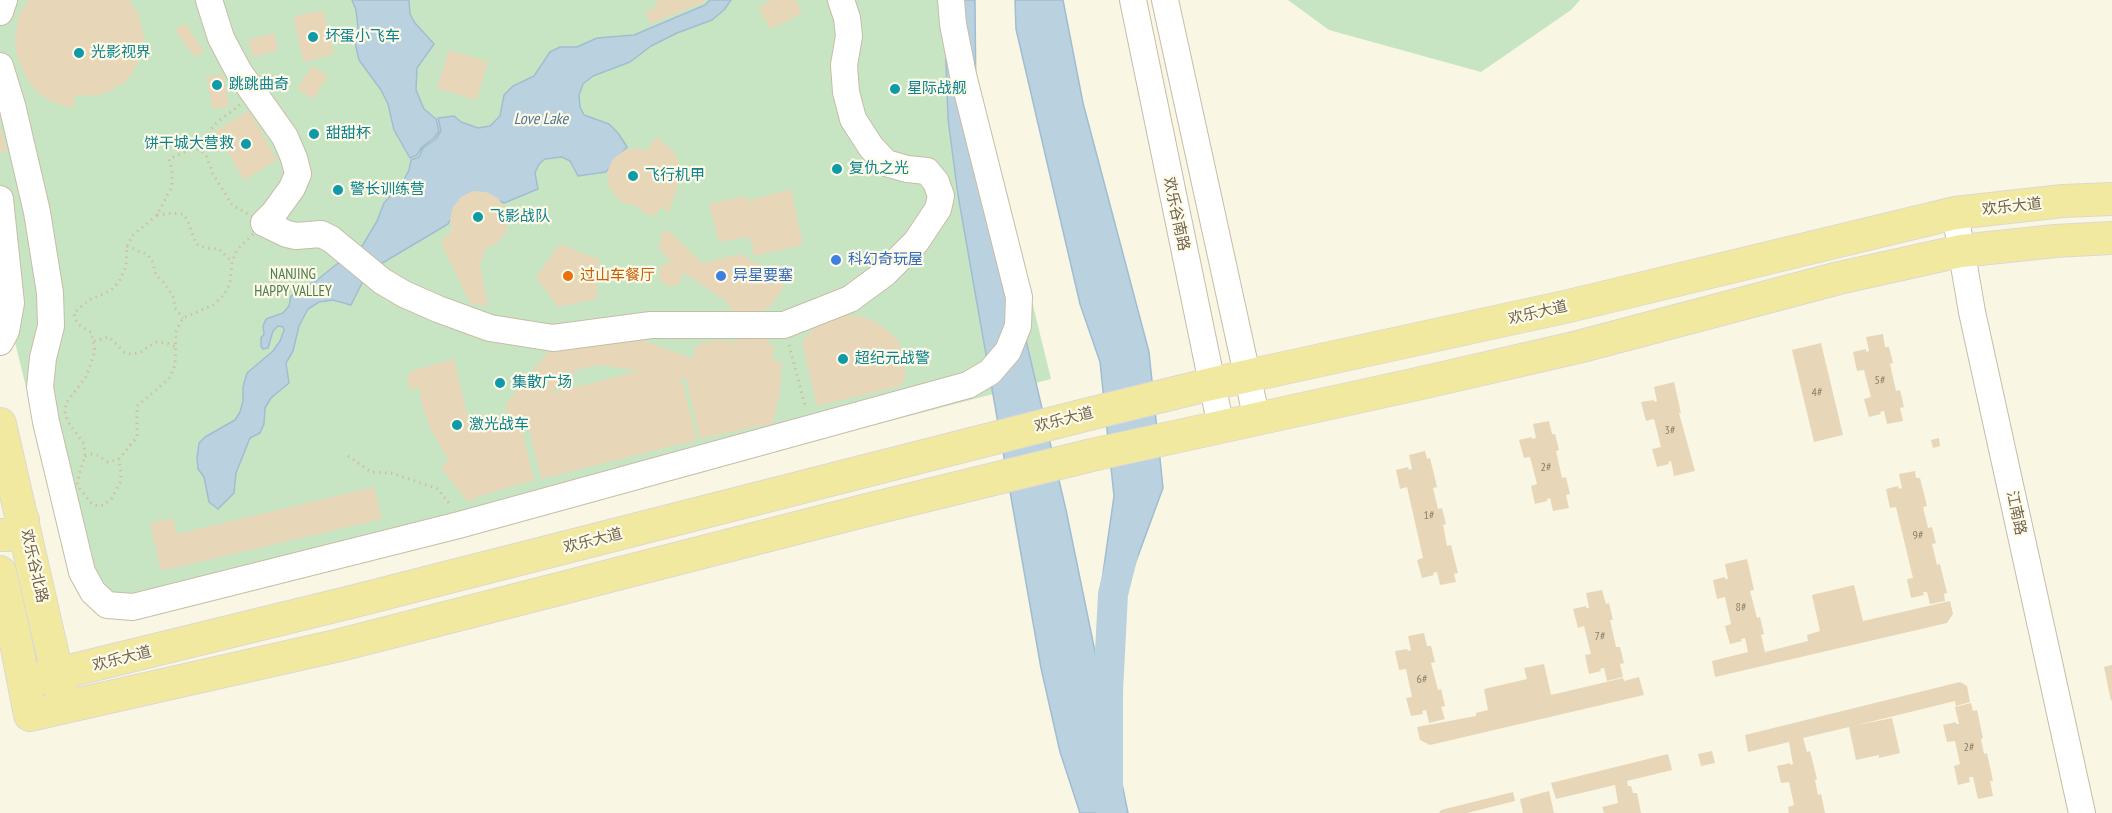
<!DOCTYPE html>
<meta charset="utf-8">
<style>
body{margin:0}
canvas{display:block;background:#f9f6e3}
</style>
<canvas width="2112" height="813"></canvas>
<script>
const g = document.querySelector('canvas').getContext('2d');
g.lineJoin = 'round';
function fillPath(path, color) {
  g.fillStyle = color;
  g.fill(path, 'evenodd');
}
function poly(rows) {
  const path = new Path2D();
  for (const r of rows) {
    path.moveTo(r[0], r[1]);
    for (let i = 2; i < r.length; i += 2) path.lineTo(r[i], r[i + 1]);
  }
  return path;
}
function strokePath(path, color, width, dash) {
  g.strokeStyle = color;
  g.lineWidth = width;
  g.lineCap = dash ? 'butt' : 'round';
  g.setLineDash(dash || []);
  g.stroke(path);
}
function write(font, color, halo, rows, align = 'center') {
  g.font = font + ' "PT Sans Narrow","Noto Sans SC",sans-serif';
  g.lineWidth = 4.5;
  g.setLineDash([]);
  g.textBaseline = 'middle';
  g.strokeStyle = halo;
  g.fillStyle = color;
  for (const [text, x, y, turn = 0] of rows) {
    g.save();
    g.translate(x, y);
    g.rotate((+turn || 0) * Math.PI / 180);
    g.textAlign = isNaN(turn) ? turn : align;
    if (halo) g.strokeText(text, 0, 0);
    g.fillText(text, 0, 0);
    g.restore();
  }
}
const green = poly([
 [0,0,968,0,976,72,1051,379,136,617,110,618,94,610,51,488,0,282],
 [1288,0,1580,0,1571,10,1481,72,1329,30]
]);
const water = poly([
 [352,0,409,0,410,14,415,23,434,44,417,68,416,90,424,109,436,119,439,131,434,138,422,147,417,155,410,158,394,130,388,104,381,90,359,60,355,43,358,28,356,10,352,0],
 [710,0,731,0,724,10,712,20,677,33,651,46,630,62,593,76,583,84,579,95,580,107,584,115,609,124,618,133,627,147,606,172,578,176,570,161,562,157,545,159,539,164,535,173,538,189,504,203,484,193,459,203,448,224,379,265,362,283,351,305,333,300,319,302,308,309,299,326,293,351,286,363,289,383,271,398,265,408,264,424,260,433,250,438,236,473,234,493,218,509,209,502,204,477,198,469,197,458,199,443,205,437,235,420,240,412,243,401,243,387,247,373,273,351,280,341,284,330,283,327,278,326,273,331,268,348,263,349,261,346,261,338,264,334,263,326,266,319,283,313,289,306,291,296,317,280,342,260,361,248,377,221,384,203,403,182,409,170,411,160,419,157,423,148,436,139,441,131,438,118,454,116,461,122,478,128,490,126,500,116,504,95,513,86,534,76,550,52,560,47,577,47,597,38,634,35,705,5,710,0],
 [947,0,975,0,976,108,999,226,1066,510,1128,813,1080,813,1060,752,1041,668,958,195,948,119,945,33,947,0],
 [1015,0,1063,0,1083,103,1149,352,1163,488,1124,594,1100,594,1114,496,1100,362,1080,304,1016,29,1015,0]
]);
const river = poly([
 [1111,813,1108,793,1108,691,1113,594,1123,554]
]);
const building = poly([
 [28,0,129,0,137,11,144,36,143,49,133,73,124,83,101,95,75,96,73,109,48,100,37,92,28,81,17,57,15,43,16,30,19,16],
 [655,0,704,0,705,2,650,24,645,12,658,6],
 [772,0,796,0,802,14,770,29,758,7],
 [323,10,334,54,304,62,293,17],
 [185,23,204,51,195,57,175,30],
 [274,33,278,50,253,57,248,40],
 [449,50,488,62,476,100,437,88],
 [312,66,328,76,313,99,297,89],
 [223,74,229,106,213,109,206,77],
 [249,111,277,160,244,180,215,131],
 [0,126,7,151,0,153],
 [656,137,674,152,679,165,680,180,668,214,664,207,650,217,635,205,626,204,618,199,609,187,607,172,613,159,625,150,639,148,647,151],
 [791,189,803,245,754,256,750,237,719,242,709,204,745,196,746,201],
 [473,191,486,192,498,198,505,208,508,221,505,234,497,243,485,249,480,265,488,306,470,303,441,243,448,233,452,232,450,219,453,207,461,197],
 [665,231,669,231,702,263,741,254,787,281,771,307,764,308,769,345,774,345,773,361,782,362,779,398,772,425,758,426,700,439,686,378,681,377,697,440,541,479,526,416,520,421,534,480,480,496,469,503,441,468,449,461,430,428,422,405,419,387,410,390,407,375,414,370,454,359,466,411,473,424,508,416,505,405,555,343,610,329,687,356,688,359,692,358,694,349,699,344,717,340,737,342,730,304,683,272,680,283,674,286,667,286,661,281,659,275,660,268,665,263,672,262,659,248,661,234],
 [599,365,639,371,552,393,577,370],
 [560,244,600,260,596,299,558,307,536,277],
 [846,315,864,317,881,325,896,338,903,352,906,374,901,386,817,406,802,342,814,328,829,318],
 [1883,334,1885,347,1889,347,1893,363,1890,364,1896,391,1900,390,1904,407,1900,408,1903,421,1887,424,1884,411,1880,412,1881,414,1869,417,1864,399,1871,397,1864,370,1857,371,1853,352,1866,349,1866,352,1869,351,1866,337],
 [1821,343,1843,435,1814,442,1792,350],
 [1674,382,1681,413,1679,413,1695,471,1674,476,1671,461,1668,462,1669,464,1657,467,1652,449,1661,447,1654,419,1646,421,1641,402,1654,400,1654,402,1657,401,1654,387],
 [1549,421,1552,434,1555,434,1559,450,1556,451,1562,478,1566,477,1570,494,1566,495,1569,508,1553,511,1550,498,1547,499,1547,501,1535,504,1531,486,1537,484,1530,457,1524,458,1519,440,1532,437,1532,439,1536,438,1533,424],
 [1939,438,1940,446,1933,448,1931,440],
 [1425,451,1427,459,1430,458,1437,487,1433,488,1438,509,1442,508,1446,524,1443,525,1447,546,1451,545,1458,573,1454,574,1456,582,1440,585,1437,572,1433,573,1434,575,1422,578,1417,560,1423,558,1407,487,1400,489,1396,470,1408,467,1409,470,1412,469,1409,455],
 [1915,471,1916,478,1920,478,1927,506,1923,507,1928,528,1932,527,1936,543,1932,544,1937,565,1940,564,1947,593,1944,594,1945,601,1930,604,1927,592,1923,592,1924,595,1911,598,1907,579,1913,578,1896,507,1890,508,1886,489,1898,486,1899,489,1902,488,1899,474],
 [374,487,382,519,161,571,150,523,173,518,177,534],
 [1747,559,1754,590,1750,591,1757,618,1760,617,1764,634,1761,635,1765,652,1808,641,1807,635,1820,631,1812,595,1854,585,1863,621,1950,601,1953,614,1947,623,1715,677,1712,661,1748,652,1745,638,1741,639,1742,641,1730,644,1725,626,1731,624,1725,597,1717,599,1713,580,1725,577,1725,579,1728,579,1725,564],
 [1602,590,1606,604,1609,603,1613,620,1610,620,1616,647,1620,647,1624,663,1620,664,1623,677,1607,681,1604,668,1600,669,1601,671,1589,674,1585,655,1591,654,1584,626,1578,628,1573,609,1586,606,1586,608,1589,608,1586,593],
 [1424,633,1427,646,1431,646,1435,662,1431,663,1438,690,1441,689,1445,706,1441,707,1445,719,1429,723,1426,710,1422,711,1423,714,1411,716,1406,698,1412,697,1406,669,1399,670,1395,651,1407,649,1408,651,1411,650,1408,636],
 [1544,664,1551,695,1623,678,1624,681,1639,677,1644,695,1430,745,1420,740,1417,727,1476,716,1476,713,1488,710,1484,689,1527,679,1524,668],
 [2112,665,2112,700,2111,701,2104,667],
 [1960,682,1967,686,1970,702,1956,706,1955,701,1853,726,1892,718,1900,753,1879,758,1879,755,1856,760,1849,727,1803,738,1807,752,1810,751,1817,779,1815,780,1818,795,1821,794,1825,813,1789,813,1788,807,1794,805,1789,782,1781,783,1777,766,1790,763,1790,765,1793,764,1789,742,1748,752,1745,735],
 [1971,703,1973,711,1977,710,1983,738,1981,739,1984,754,1987,753,1993,781,1990,781,1993,796,1978,799,1973,777,1969,777,1970,782,1958,785,1954,766,1960,764,1955,741,1947,742,1943,725,1956,722,1956,724,1959,724,1955,707],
 [1712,751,1715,763,1701,766,1698,754],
 [1668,754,1672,770,1627,781,1628,786,1631,786,1633,793,1637,793,1641,813,1604,813,1602,807,1618,803,1615,785,1556,799,1551,783],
 [1549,791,1554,813,1523,813,1520,799],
 [1513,792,1515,801,1467,813,1439,813,1441,810]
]);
const path = poly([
 [191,149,201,150,206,155,213,174,232,205,264,223,237,250,232,262,230,284,224,295,213,305,183,318,180,323,176,332,175,365,169,379,137,406,137,437,119,459,121,474,120,483,112,498,104,505,98,506,92,504,79,488,77,482,85,456,84,444,68,422,65,413,66,403,86,377,95,351,91,332,79,325,75,319,74,313,89,300,110,291,119,282,126,266,127,246,132,236,157,215,172,186,172,170,169,159,191,149],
 [201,150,207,135,215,124,240,105],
 [157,215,172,213,183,214,188,221,196,244,206,248,219,249,232,262],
 [127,246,148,255,152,261,156,275,165,284,173,296,175,308,183,318],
 [94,341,109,337,124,352,131,354,139,353,156,342,167,343,176,347],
 [789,345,806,409],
 [85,456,91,454,97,455,108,462,119,459],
 [348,456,371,472,391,473,438,489,451,506]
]);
const minor = poly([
 [209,0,221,38,239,72,285,137,294,158,298,174,292,188,274,213,264,223,287,234,296,236,321,234,331,239,382,281,404,294,438,309,490,328,553,338,651,325,784,325,850,299,884,274,916,242,938,209,941,196,936,182,927,171,907,169,886,163,871,147,853,119,846,92,844,65,849,36,847,18,841,0],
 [1133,0,1221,427],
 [1165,0,1257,420],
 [0,12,4,0],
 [0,66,12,105,37,212,50,293,51,326,43,358,40,387,46,422,82,572,93,592,107,605,133,607,459,525,968,385,990,372,1008,351,1018,326,1019,297,963,75,953,24,951,0],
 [0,199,11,303,6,331,0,342],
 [1955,213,1972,312,2082,813]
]);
const major = poly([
 [0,424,62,695],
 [0,535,9,535,17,531,23,520],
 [0,572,16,643,30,715,340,645,863,511,1092,455,1417,384,1578,347,1839,278,1961,251,2055,241,2112,238],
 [24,682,351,602,1085,415,1211,384,1569,306,1955,213,2063,201,2112,199]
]);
const markers = [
 [313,37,6,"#0f9aa8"],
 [79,53,6,"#0f9aa8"],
 [217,85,6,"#0f9aa8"],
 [895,89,6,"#0f9aa8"],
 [314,134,6,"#0f9aa8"],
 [246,144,6,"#0f9aa8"],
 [837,169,6,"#0f9aa8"],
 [633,176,6,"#0f9aa8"],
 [338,190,6,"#0f9aa8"],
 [478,217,6,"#0f9aa8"],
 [836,260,6,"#3f7fe0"],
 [568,276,6,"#e8710a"],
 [721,276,6,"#3f7fe0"],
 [843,359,6,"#0f9aa8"],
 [500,383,6,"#0f9aa8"],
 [457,425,6,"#0f9aa8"]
];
const numberNames = [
 ["5#",1880,381],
 ["4#",1817,393],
 ["3#",1670,431],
 ["2#",1546,468],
 ["1#",1429,516],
 ["9#",1918,536],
 ["8#",1741,608],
 ["7#",1600,637],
 ["6#",1422,680],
 ["2#",1969,748]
];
const cultureNames = [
 ["坏蛋小飞车",325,37],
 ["光影视界",91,53],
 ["跳跳曲奇",229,85],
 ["星际战舰",907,89],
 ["甜甜杯",326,134],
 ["饼干城大营救",234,144,"right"],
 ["复仇之光",849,169],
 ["飞行机甲",645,176],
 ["警长训练营",350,190],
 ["飞影战队",490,217],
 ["超纪元战警",855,359],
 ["集散广场",512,383],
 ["激光战车",469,425]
];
const streetNames = [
 ["欢乐大道",2012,207,-6],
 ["欢乐谷南路",1176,214,78],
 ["欢乐大道",1538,313,-13],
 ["欢乐大道",1064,420,-14],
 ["江南路",2016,513,78],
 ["欢乐大道",593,541,-14],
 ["欢乐谷北路",34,566,77],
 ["欢乐大道",122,659,-14]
];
const shopNames = [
 ["科幻奇玩屋",848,260],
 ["异星要塞",733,276]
];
const parkNames = [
 ["NANJING",293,275],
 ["HAPPY VALLEY",293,292]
];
const foodNames = [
 ["过山车餐厅",580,276]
];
const waterNames = [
 ["Love Lake",541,119]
];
fillPath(green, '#c8e5c3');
fillPath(water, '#bad1e0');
strokePath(water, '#a1bdd1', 1.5);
strokePath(river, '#bad1e0', 30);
fillPath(building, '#e7d7b8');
strokePath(minor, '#c6bda8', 28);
strokePath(major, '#dcd9d4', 34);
strokePath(path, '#d0c0a1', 3, [1.5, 4.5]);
strokePath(minor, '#fff', 26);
strokePath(major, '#f2e9a1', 32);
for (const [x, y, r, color] of markers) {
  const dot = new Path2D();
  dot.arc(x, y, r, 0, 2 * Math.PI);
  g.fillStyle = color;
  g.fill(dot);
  strokePath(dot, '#fdfae8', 2);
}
write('12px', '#8c7e67', null, numberNames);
write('15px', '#0d838f', '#fdfae8', cultureNames, 'left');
write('15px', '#6e614c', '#fdfae8', streetNames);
write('15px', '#366cbe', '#fdfae8', shopNames, 'left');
write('15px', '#4d7e4b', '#fdfae8', parkNames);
write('15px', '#c56008', '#fdfae8', foodNames, 'left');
write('italic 16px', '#527793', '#fdfae8', waterNames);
</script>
